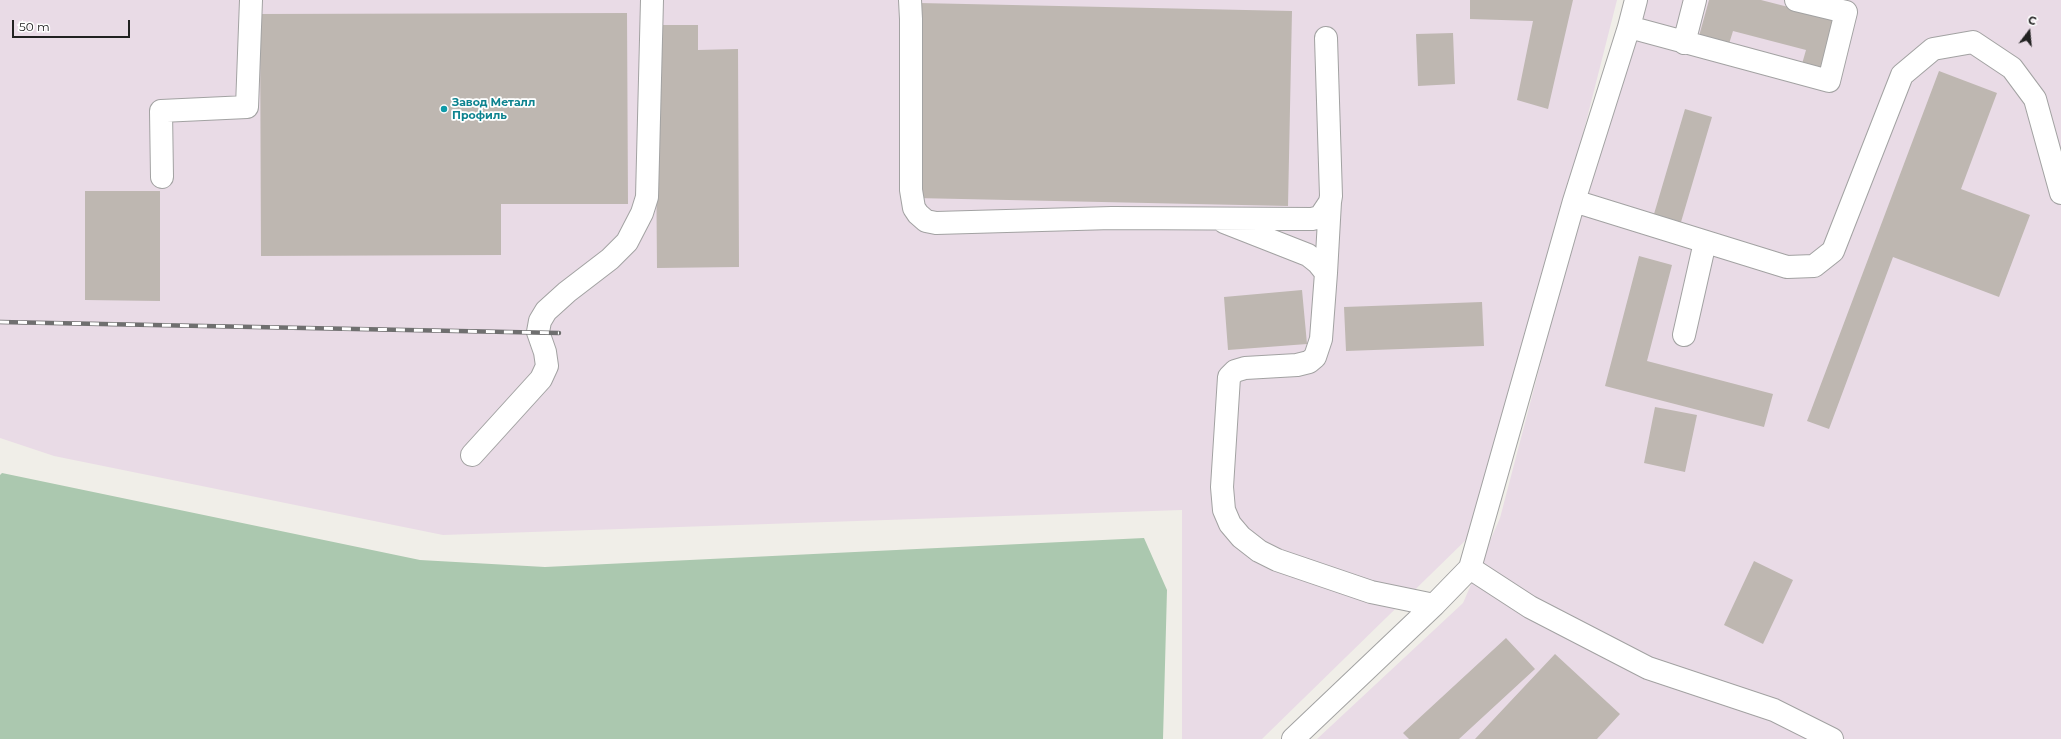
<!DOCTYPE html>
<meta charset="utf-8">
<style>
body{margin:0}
#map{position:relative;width:2061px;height:739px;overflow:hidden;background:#f0eee8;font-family:Montserrat,sans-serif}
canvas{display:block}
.north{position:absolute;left:2009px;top:12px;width:40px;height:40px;-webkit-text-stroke:3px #fff;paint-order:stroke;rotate:16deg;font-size:11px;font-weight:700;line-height:16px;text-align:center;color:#212121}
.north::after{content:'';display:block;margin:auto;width:14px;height:18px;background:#212121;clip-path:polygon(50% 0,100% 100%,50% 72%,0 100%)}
.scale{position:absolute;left:12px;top:20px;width:118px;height:18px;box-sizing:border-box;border:2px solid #212121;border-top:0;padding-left:5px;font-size:12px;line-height:14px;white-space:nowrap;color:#212121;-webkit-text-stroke:3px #fff;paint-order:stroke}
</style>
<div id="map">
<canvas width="2061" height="739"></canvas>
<div class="north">С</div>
<div class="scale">50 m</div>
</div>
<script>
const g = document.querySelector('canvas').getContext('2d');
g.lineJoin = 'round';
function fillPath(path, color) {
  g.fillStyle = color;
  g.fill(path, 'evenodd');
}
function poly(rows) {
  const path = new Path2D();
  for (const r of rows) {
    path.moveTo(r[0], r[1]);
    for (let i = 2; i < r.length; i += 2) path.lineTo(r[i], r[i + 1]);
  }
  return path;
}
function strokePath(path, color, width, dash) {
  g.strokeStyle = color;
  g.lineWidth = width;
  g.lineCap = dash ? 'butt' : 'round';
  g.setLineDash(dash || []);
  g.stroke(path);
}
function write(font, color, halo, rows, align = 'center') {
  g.font = font + ' Montserrat,sans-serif';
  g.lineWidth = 3.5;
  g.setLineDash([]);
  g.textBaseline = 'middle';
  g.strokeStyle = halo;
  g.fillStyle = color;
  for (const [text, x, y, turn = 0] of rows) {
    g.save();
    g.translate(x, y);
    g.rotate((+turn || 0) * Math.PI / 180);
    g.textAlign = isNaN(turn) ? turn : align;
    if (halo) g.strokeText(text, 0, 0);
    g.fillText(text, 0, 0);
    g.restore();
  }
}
const industrial = poly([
 [0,0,1617,0,1568,193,1470,536,1262,739,1182,739,1182,510,443,535,54,456,0,438],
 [1646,0,2061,0,2061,739,1317,739,1463,603,1500,518,1579,217]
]);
const cemetery = poly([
 [2,473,420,560,545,567,1144,538,1167,590,1163,739,0,739,0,475]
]);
const building = poly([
 [1470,0,1573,0,1548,109,1517,100,1533,21,1470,19],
 [1709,0,1761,0,1839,20,1826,70,1802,64,1806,50,1733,31,1729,44,1699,36],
 [919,3,1292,11,1288,206,915,198],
 [627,13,628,204,501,204,501,255,261,256,260,14],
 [655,25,698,25,698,50,738,49,739,267,657,268],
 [1453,33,1455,84,1418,86,1416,34],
 [1939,71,1997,93,1961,189,2030,215,1999,297,1893,257,1829,429,1807,421],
 [1685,109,1712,117,1681,222,1654,214],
 [85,191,160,191,160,301,85,300],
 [1639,256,1672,265,1647,361,1773,394,1764,427,1605,386],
 [1302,290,1307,344,1228,350,1224,297],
 [1482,302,1484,346,1346,351,1344,307],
 [1655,407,1697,415,1685,472,1644,463],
 [1754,561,1793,580,1763,644,1724,625],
 [1506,638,1535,669,1459,739,1409,739,1403,733],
 [1555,654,1620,714,1597,739,1475,739]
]);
const minor = poly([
 [910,0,911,19,911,190,914,208,918,214,926,221,936,223,1112,218,1312,219,1320,217,1330,202,1331,196,1326,38],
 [1629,27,1829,81,1846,12,1796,0],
 [1684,43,1695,0],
 [162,177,161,111,247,107,251,0],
 [1574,201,1787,267,1814,266,1833,251,1902,75,1933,49,1973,42,2012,68,2035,99,2061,193],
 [1224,222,1308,255,1318,263,1326,273,1321,339,1315,357,1309,362,1297,365,1245,368,1235,371,1229,377,1222,487,1224,510,1230,524,1241,537,1259,551,1277,560,1371,592,1434,605],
 [1326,273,1330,202],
 [1684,335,1705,242],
 [472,455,541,379,547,366,545,352,538,332,540,321,546,311,567,292,610,259,627,242,642,213,647,197,652,0],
 [1470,568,1530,607,1648,668,1774,710,1832,739],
 [1293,739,1434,605,1470,568,1574,201,1629,27,1636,0]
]);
const rail = poly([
 [0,322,559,333]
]);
const markers = [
 [444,109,4,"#0f9aa8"]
];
const cultureNames = [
 ["Завод Металл",452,103],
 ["Профиль",452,116]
];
fillPath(industrial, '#e9dbe6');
fillPath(cemetery, '#abc8af');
fillPath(building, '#beb7b1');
strokePath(minor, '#a2a2a2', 24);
strokePath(minor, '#fff', 22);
strokePath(rail, '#6f6f6f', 4.5);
strokePath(rail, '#fff', 3, [9]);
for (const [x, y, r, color] of markers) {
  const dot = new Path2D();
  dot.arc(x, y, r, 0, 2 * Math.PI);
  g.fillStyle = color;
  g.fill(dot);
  strokePath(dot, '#fff', 1.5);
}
write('bold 11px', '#0d838f', '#fff', cultureNames, 'left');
</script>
